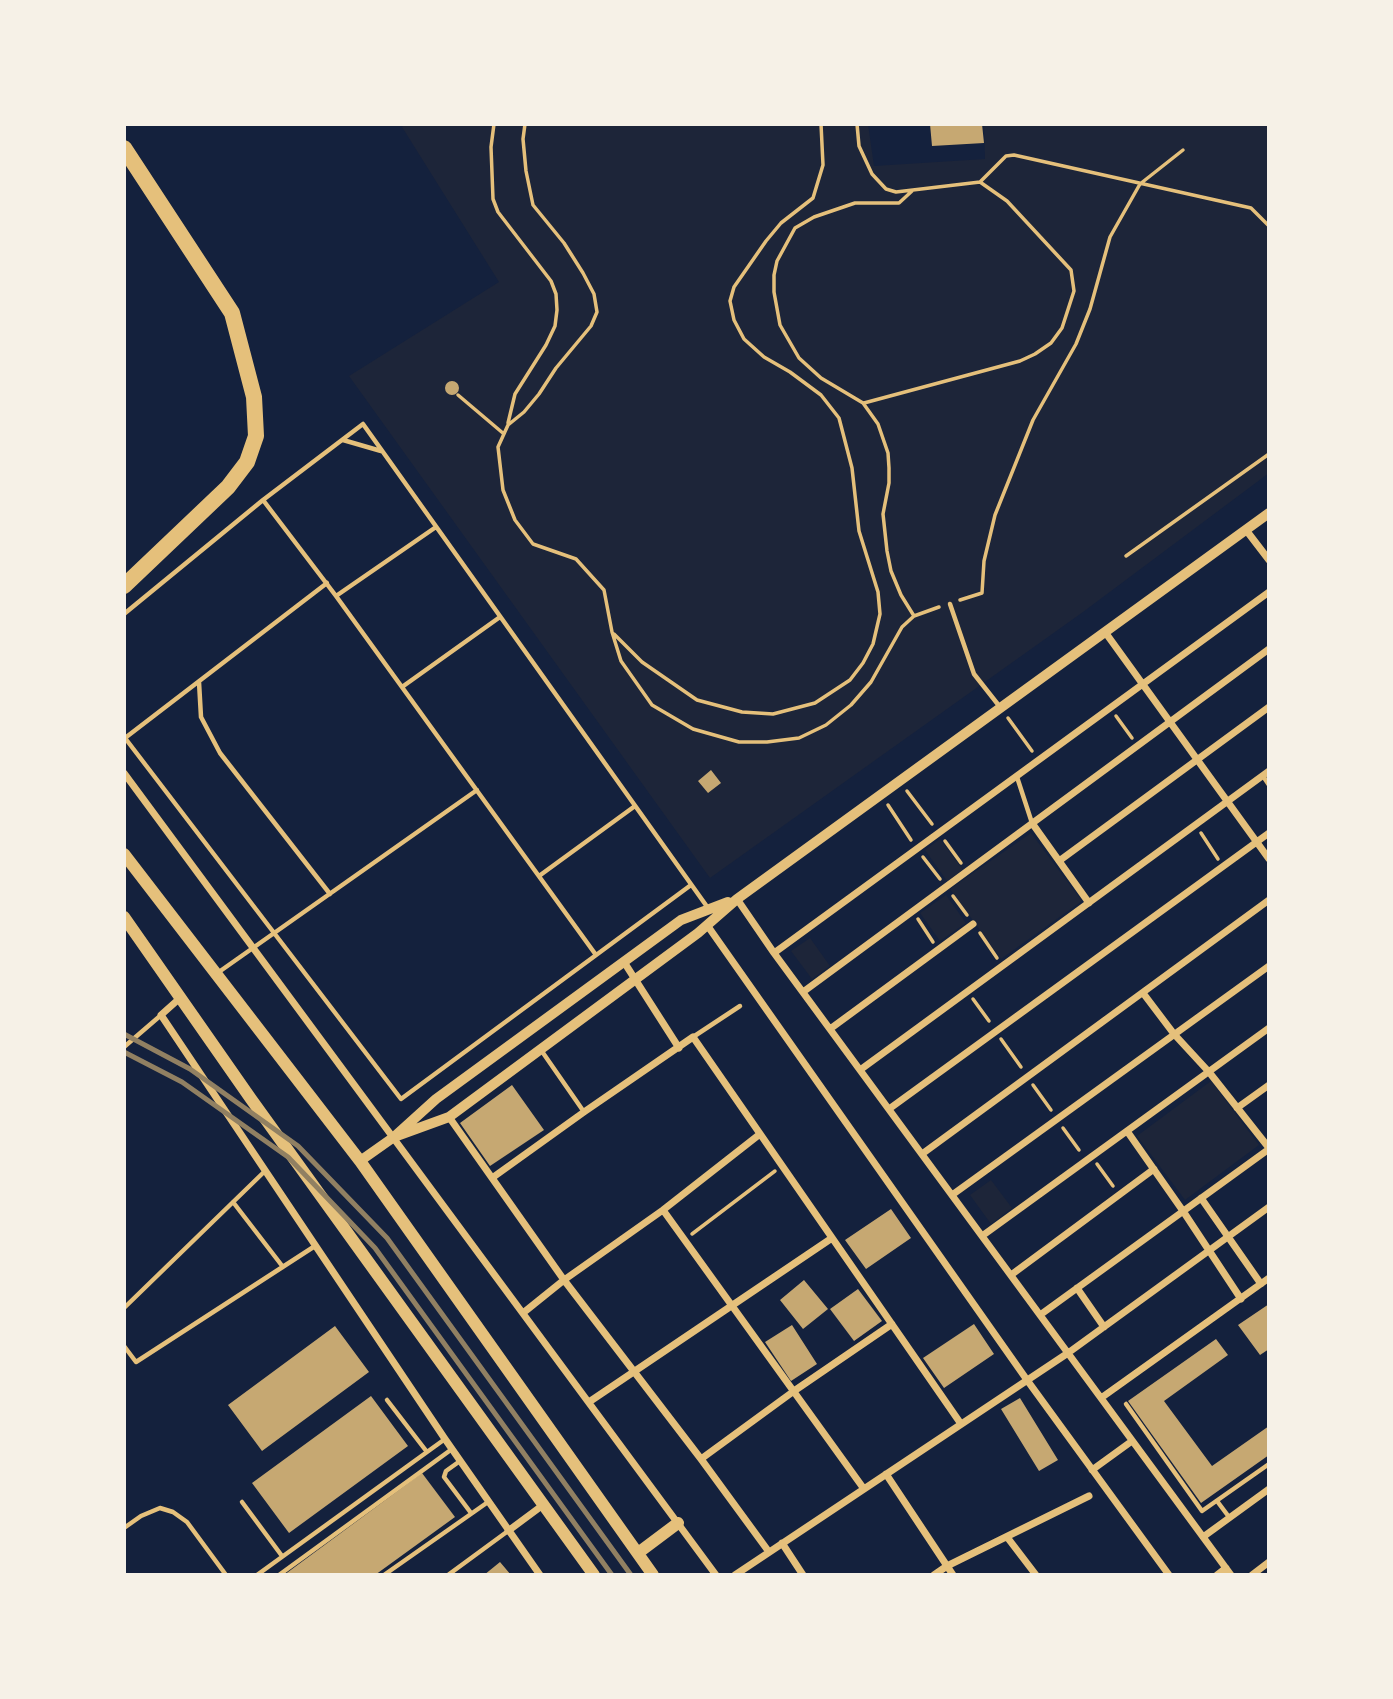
<!DOCTYPE html>
<style>
body{margin:0}
#map{position:relative;width:1393px;height:1699px;overflow:hidden;background:#14213d;font-family:"Varela Round",sans-serif}
canvas{display:block}
.frame{position:absolute;inset:0;border:126px solid #f6f1e7;pointer-events:none}
</style>
<div id="map">
<canvas width="1393" height="1699"></canvas>
<div class="frame"></div>
</div>
<script>
const g = document.querySelector('canvas').getContext('2d');
g.lineJoin = 'round';
function fillPath(path, color) {
  g.fillStyle = color;
  g.fill(path, 'evenodd');
}
function poly(rows) {
  const path = new Path2D();
  for (const r of rows) {
    if (r.length === 3) {
      path.moveTo(r[0] + r[2], r[1]);
      path.arc(r[0], r[1], r[2], 0, 2 * Math.PI);
      continue;
    }
    path.moveTo(r[0], r[1]);
    for (let i = 2; i < r.length; i += 2) path.lineTo(r[i], r[i + 1]);
  }
  return path;
}
function strokePath(path, color, width, dash) {
  g.strokeStyle = color;
  g.lineWidth = width;
  g.lineCap = dash ? 'butt' : 'round';
  g.setLineDash(dash || []);
  g.stroke(path);
}
const green = poly([
 [405,124,868,124,874,166,985,159,984,124,1269,124,1269,473,1083,612,710,878,349,376,499,282,402,127],
 [1031,833,1082,901,1001,959,950,889],
 [940,839,963,870,947,881,925,850],
 [946,895,966,923,940,941,920,913],
 [810,938,830,966,812,979,791,951],
 [1211,1081,1259,1145,1185,1200,1137,1136],
 [991,1180,1012,1208,991,1224,970,1195]
]);
const building = poly([
 [930,124,982,124,984,143,932,146],
 [452,388,7],
 [711,770,721,783,708,793,698,781],
 [512,1085,544,1130,490,1166,460,1123],
 [891,1209,911,1238,866,1269,845,1240],
 [804,1280,828,1309,803,1329,780,1300],
 [858,1289,882,1321,854,1341,830,1309],
 [1269,1304,1269,1349,1260,1355,1238,1325],
 [974,1324,994,1354,944,1388,923,1358],
 [792,1325,817,1364,791,1381,765,1342],
 [335,1326,369,1372,262,1451,228,1405],
 [1216,1339,1228,1355,1164,1401,1212,1466,1269,1426,1269,1455,1201,1503,1128,1401],
 [371,1396,408,1446,289,1533,252,1483],
 [1020,1398,1058,1460,1039,1471,1001,1409],
 [422,1473,455,1517,375,1575,284,1575],
 [500,1562,511,1575,484,1575]
]);
const path = poly([
 [494,124,491,147,493,199,498,212,551,281,556,294,557,310,555,326,546,345,515,394,508,423],
 [525,124,523,139,526,171,533,205,564,243,583,273,594,294,597,312,591,326,556,368,539,394,524,412,508,425,498,447,503,490,515,520,533,544,576,559,604,590,612,632,621,661,652,705,693,729,739,742,767,742,799,738,826,725,851,705,871,682,902,627,914,616,939,607],
 [857,124,859,146,872,174,886,189,896,192,980,182,1006,156,1014,155,1251,208,1269,226],
 [912,191,899,203,855,203,814,217,795,228,777,261,774,275,774,292,780,325,799,358,821,378,863,403,878,424,888,453,889,468,889,483,883,514,887,551,891,571,901,595,914,616],
 [458,395,504,434],
 [864,403,1020,361,1035,354,1051,343,1062,328,1074,291,1071,270,1007,201,980,182],
 [1126,556,1269,454],
 [960,600,982,593,984,561,995,515,1033,420,1076,344,1090,309,1110,237,1140,184,1183,150],
 [614,634,642,662,697,700,742,712,773,714,815,703,850,680,863,663,873,644,880,614,878,592,859,531,852,468,839,418,821,395,790,372,764,357,744,339,734,320,730,301,734,287,766,241,781,223,813,198,823,165,821,124],
 [1116,716,1132,738],
 [1008,718,1032,751],
 [907,791,932,824],
 [888,805,911,840],
 [1201,833,1218,859],
 [945,841,961,863],
 [923,857,940,879],
 [953,896,967,915],
 [918,919,933,942],
 [980,933,997,958],
 [973,999,989,1021],
 [1001,1039,1021,1067],
 [1033,1085,1051,1110],
 [1063,1128,1079,1150],
 [1097,1164,1113,1186],
 [692,1234,775,1171]
]);
const service = poly([
 [343,440,381,451],
 [263,500,336,596,596,955],
 [327,583,125,738,401,1099,691,885],
 [336,596,436,527],
 [950,604,974,674,1000,707],
 [124,614,263,500,363,424,708,908],
 [199,682,201,717,220,753,330,894],
 [402,687,500,617],
 [1263,776,1269,785],
 [1017,777,1032,823],
 [539,876,635,806],
 [216,974,477,790],
 [693,1037,740,1006],
 [124,1047,160,1016],
 [541,1050,584,1112],
 [233,1202,283,1267],
 [124,1308,265,1171],
 [124,1346,136,1362,315,1246],
 [387,1400,427,1452],
 [1126,1404,1202,1511,1269,1464],
 [460,1461,446,1471,444,1477,471,1513],
 [1217,1501,1229,1517],
 [242,1502,282,1556],
 [124,1528,141,1516,160,1508,173,1512,187,1522,226,1575],
 [257,1575,445,1439],
 [279,1575,452,1449],
 [384,1575,488,1502],
 [448,1575,508,1531]
]);
const minor = poly([
 [1246,530,1269,560],
 [1105,632,1269,859],
 [124,773,716,1575],
 [1032,823,1089,903],
 [1059,861,1269,707],
 [737,899,774,953,1231,1575],
 [707,925,1027,1380,1169,1575],
 [774,953,1269,592],
 [624,962,679,1048],
 [803,992,1269,649],
 [1143,993,1174,1034,1209,1072,1269,1148],
 [180,998,161,1015,445,1439,540,1575],
 [830,1029,973,924],
 [860,1070,1269,771],
 [1237,1108,1269,1085],
 [889,1109,1269,833],
 [449,1117,564,1280,701,1459,769,1552],
 [1127,1131,1183,1211,1241,1299],
 [922,1154,1269,900],
 [492,1178,584,1112,693,1037,961,1424],
 [952,1195,1269,966],
 [1201,1198,1261,1284],
 [663,1210,864,1489],
 [982,1236,1269,1028],
 [1011,1275,1154,1169],
 [1077,1288,1104,1327],
 [523,1313,564,1280,663,1210,760,1134],
 [1040,1315,1269,1149],
 [1101,1398,1269,1278],
 [589,1402,832,1238],
 [701,1459,794,1391,892,1324],
 [1092,1470,1132,1441],
 [886,1474,953,1575],
 [508,1531,543,1505],
 [1007,1537,1036,1575],
 [1203,1537,1269,1489],
 [782,1543,803,1575],
 [735,1575,1068,1353,1269,1207],
 [934,1575,947,1566,1089,1496],
 [1217,1575,1226,1568],
 [1252,1575,1269,1562]
]);
const tertiary = poly([
 [394,1137,449,1117,698,933,737,899,1269,513],
 [360,1161,394,1137,436,1099,681,920,728,902]
]);
const secondary = poly([
 [124,854,360,1161,653,1575],
 [124,917,251,1099,594,1575],
 [638,1553,678,1523]
]);
const trunk = poly([
 [124,148,232,313,254,397,256,436,247,462,228,487,124,586]
]);
const rail = poly([
 [124,1034,190,1069,298,1146,387,1238,631,1575],
 [124,1052,182,1082,288,1157,375,1248,612,1575]
]);
fillPath(green, '#1d2539');
fillPath(building, '#c6a872');
strokePath(path, '#e5c07b', 3.5);
strokePath(service, '#e5c07b', 4.5);
strokePath(minor, '#e5c07b', 7);
strokePath(tertiary, '#e5c07b', 10);
strokePath(secondary, '#e5c07b', 12);
strokePath(trunk, '#e5c07b', 16);
strokePath(rail, '#918062', 5);
</script>
